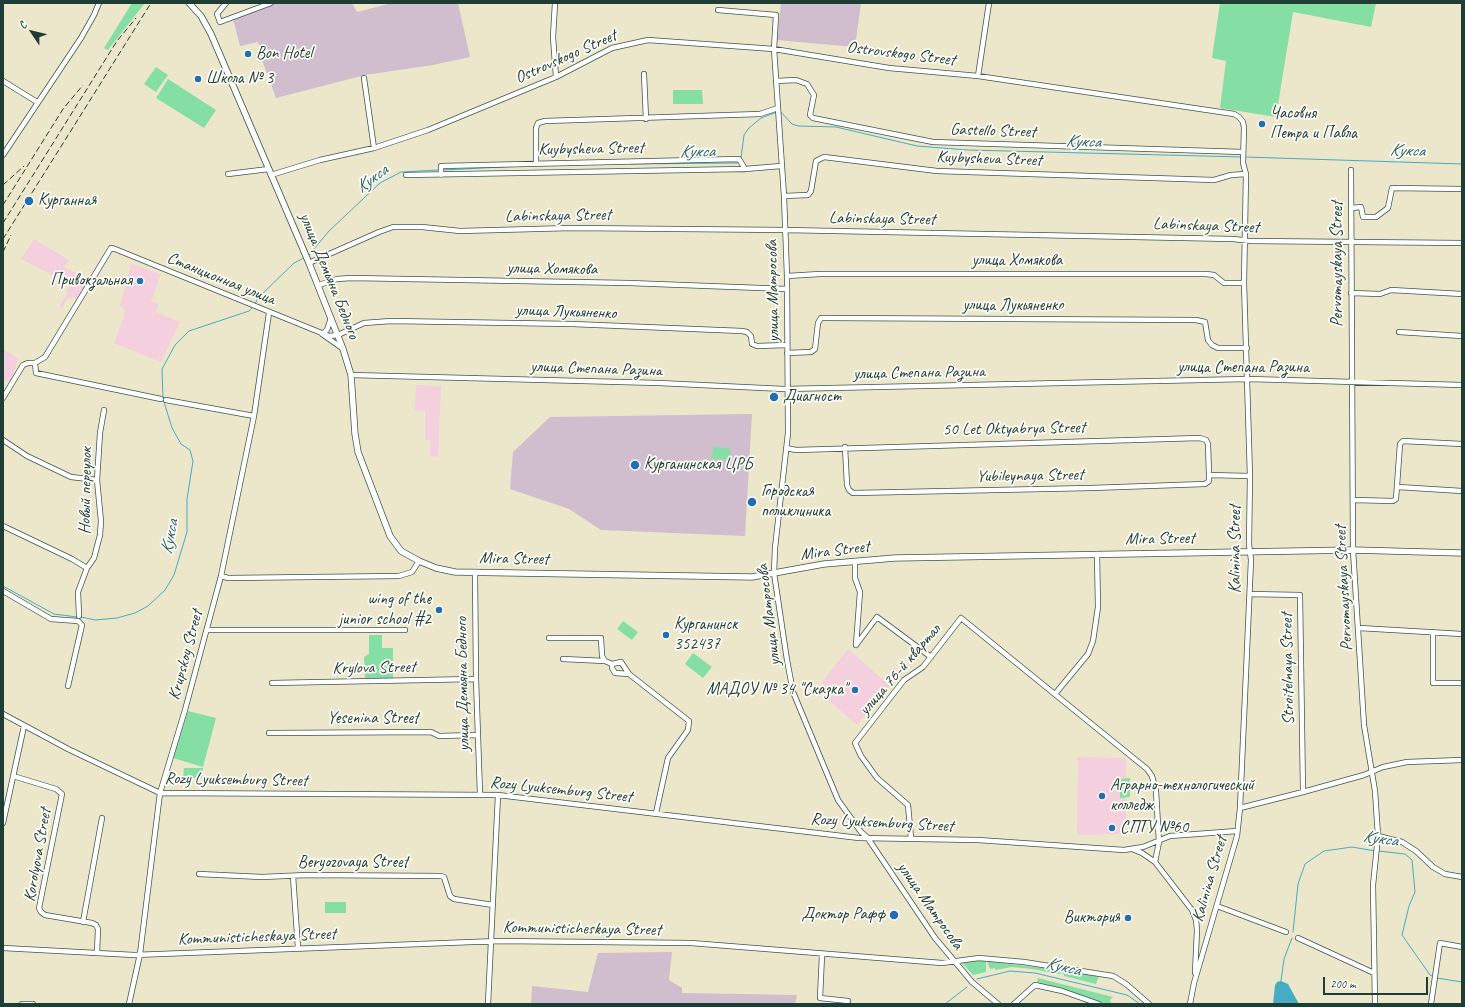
<!DOCTYPE html>
<meta charset="utf-8">
<style>
body{margin:0}
#map{position:relative;width:1465px;height:1007px;overflow:hidden;background:#ece7cb;font-family:Caveat,sans-serif}
canvas{display:block}
.frame{position:absolute;inset:0;border:4px solid #1f3d34;pointer-events:none}
.north{position:absolute;left:12px;top:12px;width:40px;height:40px;-webkit-text-stroke:3px #fdfcf7;paint-order:stroke;rotate:305deg;font-size:11px;font-weight:700;line-height:16px;text-align:center;color:#1f3d34}
.north::after{content:'';display:block;margin:auto;width:14px;height:18px;background:#1f3d34;clip-path:polygon(50% 0,100% 100%,50% 72%,0 100%)}
.scale{position:absolute;left:1323px;top:977px;width:105px;height:18px;box-sizing:border-box;border:2px solid #1f3d34;border-top:0;padding-left:5px;font-size:12px;line-height:14px;white-space:nowrap;color:#1f3d34;-webkit-text-stroke:3px #fdfcf7;paint-order:stroke}
</style>
<div id="map">
<canvas width="1465" height="1007"></canvas>
<div class="frame"></div>
<div class="north">С</div>
<div class="scale">200 m</div>
</div>
<script>
const g = document.querySelector('canvas').getContext('2d');
g.lineJoin = 'round';
function fillPath(path, color) {
  g.fillStyle = color;
  g.fill(path, 'evenodd');
}
function poly(rows) {
  const path = new Path2D();
  for (const r of rows) {
    path.moveTo(r[0], r[1]);
    for (let i = 2; i < r.length; i += 2) path.lineTo(r[i], r[i + 1]);
  }
  return path;
}
function strokePath(path, color, width, dash) {
  g.strokeStyle = color;
  g.lineWidth = width;
  g.lineCap = dash ? 'butt' : 'round';
  g.setLineDash(dash || []);
  g.stroke(path);
}
function write(font, color, halo, rows, align = 'center') {
  g.font = font + ' Caveat,sans-serif';
  g.lineWidth = 3.5;
  g.setLineDash([]);
  g.textBaseline = 'middle';
  g.strokeStyle = halo;
  g.fillStyle = color;
  for (const [text, x, y, turn = 0] of rows) {
    g.save();
    g.translate(x, y);
    g.rotate((+turn || 0) * Math.PI / 180);
    g.textAlign = isNaN(turn) ? turn : align;
    if (halo) g.strokeText(text, 0, 0);
    g.fillText(text, 0, 0);
    g.restore();
  }
}
const built = poly([
 [34,239,69,260,64,267,89,280,78,299,73,296,71,299,68,298,62,308,60,306,68,293,66,291,70,284,21,259],
 [131,264,161,274,151,301,159,304,156,312,180,322,161,362,114,343,126,310,120,306],
 [3,348,3,350,14,355,18,359,11,382,5,380,3,386],
 [416,385,441,386,438,457,430,456,431,440,425,440,425,411,415,410],
 [848,649,890,686,857,725,827,699,822,682],
 [1078,757,1126,758,1126,834,1077,835]
]);
const industrial = poly([
 [277,3,352,3,357,12,392,3,458,3,470,57,433,65,365,75,276,98,262,60,258,42,240,46,233,19],
 [781,3,861,3,855,47,777,40],
 [752,414,745,536,601,530,569,509,510,489,513,452,550,417],
 [672,952,669,980,682,988,682,993,797,995,795,1004,531,1004,532,986,588,992,598,953]
]);
const green = poly([
 [132,3,145,3,108,50,104,48],
 [1220,3,1376,3,1371,27,1293,12,1276,117,1220,108,1226,61,1212,58],
 [156,67,168,75,156,92,144,84],
 [168,79,216,110,204,128,156,98],
 [673,90,702,90,703,104,673,104],
 [714,447,729,448,732,460,711,458],
 [623,621,638,632,632,640,617,629],
 [369,635,382,635,382,648,393,648,393,678,365,678,364,657,369,654],
 [693,653,712,667,703,678,685,664],
 [188,711,216,718,203,767,173,758],
 [184,768,203,768,202,778,183,778],
 [1130,778,1130,797,1120,798,1120,779],
 [325,902,346,902,346,913,325,913],
 [965,961,986,961,986,972,973,975,962,963],
 [987,961,1091,974,1099,976,1096,984,1064,976,1064,974,1060,973,1059,974,1032,969,1012,967,995,970,995,968,990,969],
 [1038,978,1113,997,1110,1000,1111,1004,1105,1004,1037,982]
]);
const water = poly([
 [1281,981,1288,984,1299,1004,1273,1004,1275,985,1277,982]
]);
const stream = poly([
 [780,111,792,124,798,126,836,127,917,146,968,150,1242,157],
 [1245,157,1462,164],
 [741,158,744,135,749,128,761,118,777,112],
 [631,164,738,163],
 [443,170,522,166],
 [309,255,329,231,380,183,401,172,438,170],
 [255,304,258,298,294,263,304,258],
 [163,398,162,369,175,345,189,331,249,311,253,307],
 [3,586,54,614,77,617],
 [81,617,95,620,117,618,135,613,148,606,165,590,174,575,187,532,187,499,193,461,190,450,181,444,172,428,164,402],
 [1378,851,1405,854,1412,860,1415,892,1409,906,1402,935,1430,975,1434,977],
 [1293,932,1298,884,1305,864,1324,851,1352,847,1375,851],
 [1437,978,1462,982],
 [977,979,1010,971,1035,973,1127,995,1140,1004],
 [1281,981,1284,959,1292,938],
 [945,1004,967,987]
]);
const minor = poly([
 [226,3,217,14,220,22,271,3],
 [555,3,553,37,556,77],
 [718,10,776,15,774,49,784,196,787,276,788,433,775,548,774,573,787,660,793,692,838,800,861,832,867,837,935,938,972,982,998,1004],
 [644,74,646,119],
 [978,76,989,3],
 [364,78,374,148],
 [3,81,37,102],
 [776,81,796,80,807,84,814,95,810,115,813,118,933,142,1243,152],
 [3,155,81,38,94,15,99,3],
 [536,163,536,128,538,123,545,121,760,114,778,108],
 [1351,170,1353,550,1364,725,1375,791,1378,836,1373,885,1375,1004],
 [228,174,269,169],
 [271,175,320,160,374,148,428,130,556,77,612,48,648,40,774,49,889,68,978,76,1234,114,1239,117,1243,122,1244,128,1243,163,1246,174,1244,283,1250,476,1249,544,1251,560,1240,808,1237,836,1194,983,1190,1004],
 [406,175,745,169,781,166],
 [441,175,441,166,739,159,745,169],
 [784,196,808,195,811,191,816,161,824,157,937,171,1214,180,1231,175,1246,174],
 [1352,208,1361,207,1363,217,1376,217,1388,208,1392,188,1462,189],
 [309,263,379,232,393,227,422,227,460,231,572,228,785,230,1233,239,1251,241,1462,243],
 [787,276,820,274,1206,274,1214,275,1224,283,1244,283],
 [319,285,337,279,351,278,629,283,787,289],
 [1351,293,1380,294,1391,290,1462,294],
 [331,318,327,330,322,334,342,348],
 [1399,332,1462,336],
 [787,353,811,352,815,349,818,323,821,318,828,318,1196,320,1205,322,1208,340,1212,345,1218,348,1247,348],
 [35,363,36,373,161,399],
 [351,375,659,383,784,389,1248,379,1462,385],
 [3,398,23,365,28,363,35,363,45,357,111,248,115,249,329,336,338,335,364,323,391,321,572,324,742,331,747,332,751,336,752,344,757,346,787,345],
 [166,400,254,416],
 [3,440,27,456,71,477,97,480],
 [845,447,847,485,849,490,853,493,1091,488,1205,484,1209,481,1209,475,1250,476],
 [786,448,796,450,1200,438,1206,440,1208,444,1209,475],
 [1398,487,1462,491],
 [1354,500,1393,501,1396,499,1400,444,1403,441,1462,444],
 [3,526,72,559,87,568],
 [855,561,855,578,860,592,856,645],
 [475,572,476,679,480,794],
 [221,576,228,578,399,576,412,572,419,561],
 [3,591,51,619,78,621,82,625,68,686],
 [1250,594,1300,595,1303,792],
 [79,616,78,592,87,568,94,558,100,535,101,521,97,480,100,433,104,410],
 [1359,628,1462,634],
 [207,630,405,630],
 [1433,632,1433,683,1462,683],
 [549,638,601,638,602,656,605,661,612,664,621,662,629,674,689,721,688,730,668,758,656,813],
 [856,645,877,617,931,657],
 [563,659,605,661],
 [612,664,612,668,615,673,629,674],
 [272,683,476,679],
 [1055,694,1088,654,1093,641,1098,607,1097,554],
 [3,714,68,749,160,793,498,795,859,838,978,840,1124,850,1143,847,1170,836,1237,831],
 [269,733,431,732,439,736,477,735],
 [13,776,56,789,62,794,39,908,41,912,45,915,92,923,96,925,98,929,97,952],
 [1240,808,1303,792,1364,775,1383,767,1407,762,1462,760],
 [3,823,24,726],
 [1378,836,1402,842,1416,851,1433,867,1445,874,1462,877],
 [911,838,908,805,877,778,861,756,855,743,904,680,923,667,961,618,1147,769,1152,776,1156,791,1159,842,1155,862,1192,910,1196,920,1197,930,1195,973],
 [1132,849,1142,853,1155,862],
 [199,874,262,877,307,875,441,876,444,877,450,896,454,899,493,905],
 [293,876,298,948],
 [1217,906,1286,932],
 [83,922,102,818],
 [1298,938,1374,973],
 [3,948,134,955,498,941,691,943,942,963,979,958,1024,962,1113,976,1126,984,1149,1004],
 [822,955,820,998,848,1001],
 [22,1004,33,1004],
 [129,1004,140,954,160,793,185,710,221,576,254,416,269,313],
 [488,1004,498,795],
 [1014,1004,1035,985,1062,991,1099,1004],
 [1431,1004,1440,943,1462,947]
]);
const major = poly([
 [189,3,201,16,211,34,309,263,343,349,351,375,355,434,358,452,390,536,401,551,419,561,436,568,455,572,752,577,824,564,895,558,1353,550,1462,553]
]);
const rail = poly([
 [3,185,24,166],
 [3,205,63,109,83,85],
 [3,223,117,41,136,18],
 [3,239,151,3],
 [3,252,11,235]
]);
const markers = [
 [248,54,4,"#1f6fb2"],
 [198,79,4,"#1f6fb2"],
 [1262,124,4,"#1f6fb2"],
 [29,201,5,"#1f6fb2"],
 [140,281,4,"#1f6fb2"],
 [774,397,5,"#1f6fb2"],
 [635,465,5,"#1f6fb2"],
 [752,502,5,"#1f6fb2"],
 [439,610,4,"#1f6fb2"],
 [666,635,4,"#1f6fb2"],
 [855,690,4,"#1f6fb2"],
 [1102,796,4,"#1f6fb2"],
 [1112,828,4,"#1f6fb2"],
 [894,915,5,"#1f6fb2"],
 [1128,918,4,"#1f6fb2"]
];
const poiNames = [
 ["Bon Hotel",256,54],
 ["Школа № 3",206,79],
 ["Часовня",1270,114],
 ["Петра и Павла",1270,134],
 ["Курганная",38,201],
 ["Привокзальная",132,281,"right"],
 ["Диагност",783,397],
 ["Курганинская ЦРБ",644,465],
 ["Городская",761,492],
 ["поликлиника",761,512],
 ["wing of the",431,600,"right"],
 ["junior school #2",431,620,"right"],
 ["Курганинск",674,625],
 ["352437",674,645],
 ["МАДОУ № 34 \"Сказка\"",847,690,"right"],
 ["Аграрно-технологический",1110,786],
 ["колледж",1110,806],
 ["СПТУ №60",1120,828],
 ["Доктор Рафф",885,915,"right"],
 ["Виктория",1120,918,"right"]
];
const streetNames = [
 ["Ostrovskogo Street",901,54,7],
 ["Ostrovskogo Street",566,57,-24],
 ["Gastello Street",993,131,2],
 ["Kuybysheva Street",591,149,-1],
 ["Kuybysheva Street",989,159,2],
 ["Labinskaya Street",558,216,-1],
 ["Labinskaya Street",882,219,1],
 ["Labinskaya Street",1206,226,2],
 ["улица Хомякова",1017,261],
 ["Pervomayskaya Street",1338,264,-90],
 ["улица Хомякова",552,269,1],
 ["улица Демьяна Бедного",329,276,68],
 ["Станционная улица",221,279,22],
 ["улица Матросова",773,291,-91],
 ["улица Лукьяненко",1013,306],
 ["улица Лукьяненко",566,312,2],
 ["улица Степана Разина",1243,368],
 ["улица Степана Разина",596,369,2],
 ["улица Степана Разина",919,373,-1],
 ["50 Let Oktyabrya Street",1014,429,-1],
 ["Yubileynaya Street",1030,476,-1],
 ["Новый переулок",86,491,-89],
 ["Mira Street",1160,539,-1],
 ["Kalinina Street",1236,549,-90],
 ["Mira Street",835,551,-7],
 ["Mira Street",514,559,1],
 ["Pervomayskaya Street",1344,588,-93],
 ["улица Матросова",769,615,-97],
 ["Krupskoy Street",186,655,-75],
 ["Krylova Street",374,668,-1],
 ["Stroitelnaya Street",1288,669,-91],
 ["улица 76-й квартал",900,670,-49],
 ["улица Демьяна Бедного",463,684,-91],
 ["Yesenina Street",373,719],
 ["Rozy Lyuksemburg Street",236,780,1],
 ["Rozy Lyuksemburg Street",561,790,6],
 ["Rozy Lyuksemburg Street",882,823,3],
 ["Korolyova Street",38,855,-80],
 ["Beryozovaya Street",353,863],
 ["Kalinina Street",1210,879,-74],
 ["улица Матросова",930,906,55],
 ["Kommunisticheskaya Street",582,929,1],
 ["Kommunisticheskaya Street",257,937,-2]
];
const waterNames = [
 ["Кукса",1083,142,2],
 ["Кукса",1407,151,2],
 ["Кукса",697,152,-1],
 ["Кукса",372,179,-37],
 ["Кукса",170,537,-79],
 ["Кукса",1380,839,8],
 ["Кукса",1063,967,13]
];
fillPath(built, '#f4cfdd');
fillPath(industrial, '#d0bdcd');
fillPath(green, '#85dfa4');
fillPath(water, '#44acc3');
strokePath(stream, '#44acc3', 1);
strokePath(minor, '#3e564b', 6);
strokePath(major, '#3e564b', 7);
strokePath(minor, '#fff', 4.5);
strokePath(major, '#fff', 5.5);
strokePath(rail, '#1f3d34', 1, [6, 3]);
for (const [x, y, r, color] of markers) {
  const dot = new Path2D();
  dot.arc(x, y, r, 0, 2 * Math.PI);
  g.fillStyle = color;
  g.fill(dot);
  strokePath(dot, '#fdfcf7', 1.5);
}
write('17px', '#1f3d34', '#fdfcf7', poiNames, 'left');
write('17px', '#1f3d34', '#fdfcf7', streetNames);
write('italic 18px', '#2c6466', '#fdfcf7', waterNames);
</script>
